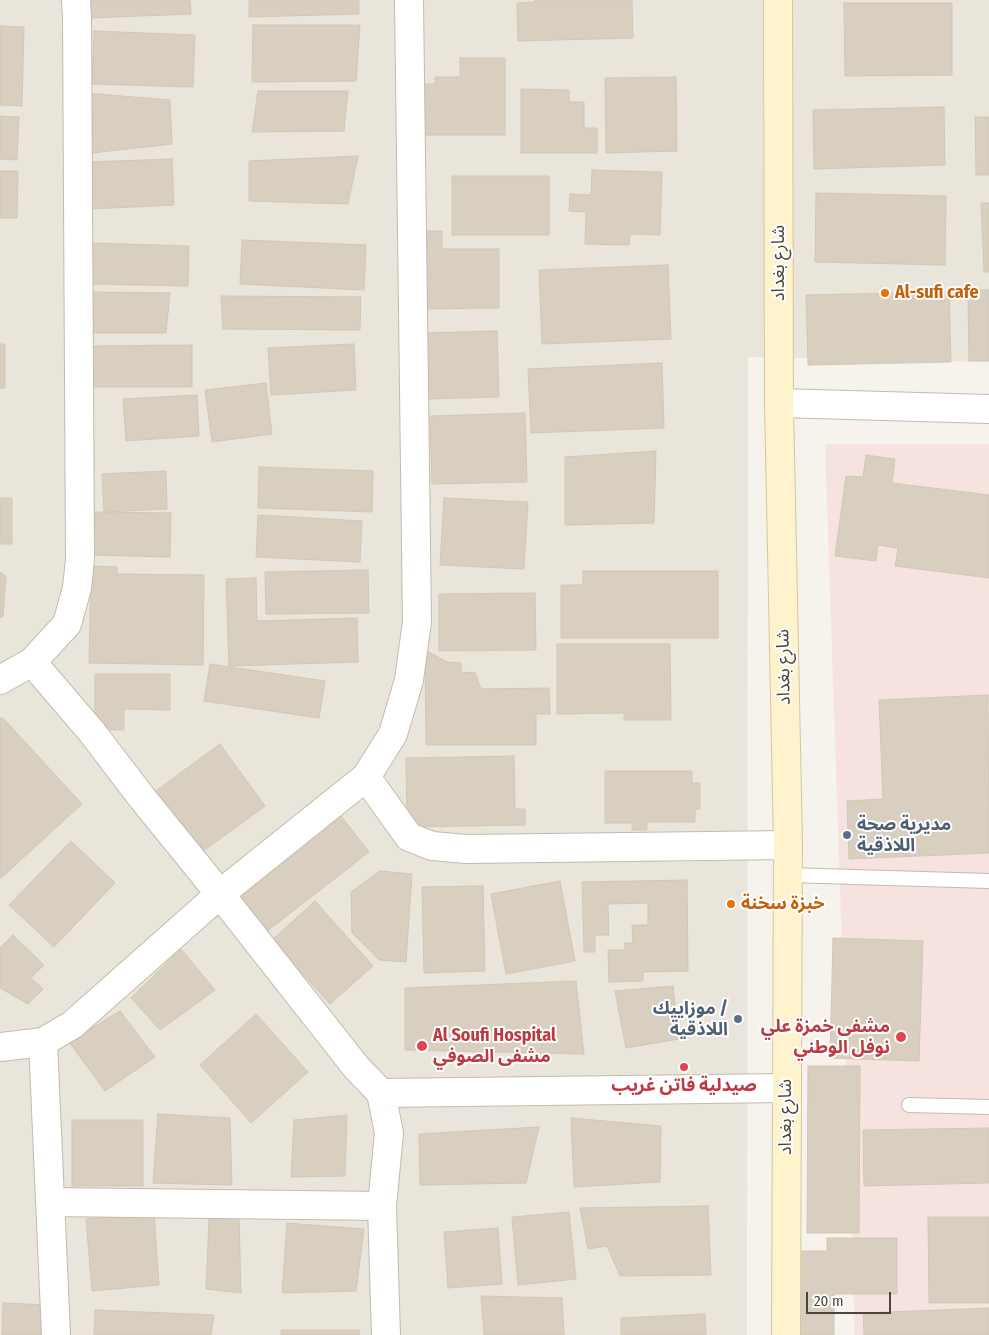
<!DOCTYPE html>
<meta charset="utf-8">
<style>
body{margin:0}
#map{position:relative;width:989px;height:1335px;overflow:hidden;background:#f6f3ec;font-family:"Fira Sans Condensed",sans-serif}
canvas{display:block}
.scale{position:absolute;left:806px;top:1292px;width:85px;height:22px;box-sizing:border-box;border:2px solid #4b4439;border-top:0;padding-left:6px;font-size:15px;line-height:18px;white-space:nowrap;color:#4b4439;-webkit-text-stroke:4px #fff;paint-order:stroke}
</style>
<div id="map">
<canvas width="989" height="1335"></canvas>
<div class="scale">20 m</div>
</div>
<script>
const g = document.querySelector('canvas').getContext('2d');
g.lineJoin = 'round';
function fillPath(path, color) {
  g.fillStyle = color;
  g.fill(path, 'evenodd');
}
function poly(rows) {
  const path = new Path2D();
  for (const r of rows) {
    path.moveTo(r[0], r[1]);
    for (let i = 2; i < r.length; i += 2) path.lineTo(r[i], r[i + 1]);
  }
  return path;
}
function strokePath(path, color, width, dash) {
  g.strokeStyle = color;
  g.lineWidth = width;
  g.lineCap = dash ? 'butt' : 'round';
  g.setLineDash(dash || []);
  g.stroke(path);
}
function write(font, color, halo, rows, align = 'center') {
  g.font = font + ' "Fira Sans Condensed","Noto Sans Arabic",sans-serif';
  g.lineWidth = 4;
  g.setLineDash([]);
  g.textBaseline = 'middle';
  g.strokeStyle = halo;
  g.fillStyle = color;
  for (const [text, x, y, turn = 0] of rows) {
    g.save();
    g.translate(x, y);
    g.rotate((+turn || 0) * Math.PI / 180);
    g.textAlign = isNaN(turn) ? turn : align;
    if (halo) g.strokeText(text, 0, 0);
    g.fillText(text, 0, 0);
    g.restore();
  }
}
const residential = poly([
 [0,0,989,0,989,362,748,357,747,1335,0,1335]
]);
const medical = poly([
 [825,444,989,444,989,1335,855,1335]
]);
const building = poly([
 [90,0,190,0,191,14,90,18,90,0],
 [249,0,359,0,359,14,249,17,249,0],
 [535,0,632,0,633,38,518,41,517,3,535,2,535,0],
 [844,3,952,3,952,75,845,76,844,3],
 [253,25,360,25,356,81,252,82,253,25],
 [0,26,24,27,22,106,0,105,0,26],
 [94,31,195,35,193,87,92,84,94,31],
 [460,58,505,58,505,135,418,135,418,84,435,84,435,77,460,77,460,58],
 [676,77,677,151,606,153,605,78,676,77],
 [521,89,569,90,569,102,584,102,584,128,597,128,597,153,521,153,521,89],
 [258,91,348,91,344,131,252,132,258,91],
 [85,93,170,100,172,144,92,153,85,93],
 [944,107,945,165,814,169,813,110,944,107],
 [0,116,19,117,17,160,0,159,0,116],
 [975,117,989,117,989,175,976,175,975,117],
 [358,156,348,204,249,201,249,161,358,156],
 [172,159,174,205,90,209,88,162,172,159],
 [592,170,662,172,660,235,630,234,629,245,585,244,586,212,569,211,570,194,591,195,592,170],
 [0,171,18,171,17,218,0,218,0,171],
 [452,176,549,176,549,235,452,235,452,176],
 [816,193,946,196,945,265,815,262,816,193],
 [981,203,989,203,989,272,984,272,981,203],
 [427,231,442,231,442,249,499,249,499,308,416,309,416,249,427,249,427,231],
 [242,240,366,245,364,290,240,284,242,240],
 [92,243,189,246,188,286,91,284,92,243],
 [668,265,671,339,542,344,539,270,668,265],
 [968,290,989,290,989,361,969,361,968,290],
 [89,292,170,293,166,333,90,333,89,292],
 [949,292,951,362,808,365,806,295,949,292],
 [221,296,361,297,360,330,223,329,221,296],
 [497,331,499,397,425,399,422,333,497,331],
 [0,344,5,344,5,388,0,388,0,344],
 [354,344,356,390,271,395,268,348,354,344],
 [192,345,192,387,91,387,91,346,192,345],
 [662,363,664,428,531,433,528,369,662,363],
 [266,383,272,434,212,442,205,390,266,383],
 [197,395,199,436,126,441,123,399,197,395],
 [525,413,527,482,432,484,430,416,525,413],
 [656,451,654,523,565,525,565,457,656,451],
 [866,455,895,459,892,483,989,495,989,578,895,566,898,548,878,545,876,561,835,556,846,476,863,477,866,455],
 [259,467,373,471,372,512,258,508,259,467],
 [166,471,167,509,104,512,102,474,166,471],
 [0,498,12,498,12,544,0,544,0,498],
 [444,498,528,502,524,569,440,565,444,498],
 [92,512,171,513,170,557,91,555,92,512],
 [258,515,362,521,360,562,256,557,258,515],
 [91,566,117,567,117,574,204,575,203,665,89,663,91,566],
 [368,570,369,613,266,614,265,572,368,570],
 [583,571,718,571,718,638,561,638,561,585,583,585,583,571],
 [0,572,6,576,3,616,0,618,0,572],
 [256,578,257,621,357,618,358,662,229,666,226,579,256,578],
 [535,593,536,650,439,651,439,594,535,593],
 [557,644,670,644,671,720,624,720,624,713,557,714,557,644],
 [425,650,447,662,461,663,461,672,475,673,481,689,549,688,550,714,536,714,536,745,426,745,425,650],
 [210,664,325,681,319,718,204,701,210,664],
 [95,674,170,674,170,710,124,709,124,730,95,730,95,674],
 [988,695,989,853,849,859,847,801,883,799,879,700,988,695],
 [0,718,3,718,82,804,0,879,0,718],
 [220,744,265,806,198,855,153,793,220,744],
 [514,756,515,809,525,809,525,825,407,827,406,758,514,756],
 [605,771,692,771,692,783,700,783,700,809,695,809,695,822,647,822,647,830,632,830,632,823,605,823,605,771],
 [338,812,369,852,266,932,235,892,338,812],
 [71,841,115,883,54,947,9,905,71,841],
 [380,871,412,874,406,962,379,960,352,933,351,892,380,871],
 [687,880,688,971,643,972,643,981,609,982,608,950,625,950,625,943,633,943,632,925,648,925,648,903,608,904,609,935,595,935,595,952,584,952,582,882,687,880],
 [560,881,575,961,506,974,491,894,560,881],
 [483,886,485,971,424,973,422,887,483,886],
 [315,901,373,966,330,1004,272,940,315,901],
 [13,935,44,965,31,978,43,989,28,1004,0,988,0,948,13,935],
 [833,938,923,941,919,1061,830,1058,833,938],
 [181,949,215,990,160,1030,131,998,181,949],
 [576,981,584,1054,405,1050,405,988,576,981],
 [673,986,679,1039,626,1048,615,991,673,986],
 [120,1011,155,1057,105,1091,69,1042,120,1011],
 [256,1014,308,1072,251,1123,200,1065,256,1014],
 [808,1066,860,1066,859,1233,807,1233,808,1066],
 [158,1114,230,1118,232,1185,153,1183,158,1114],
 [347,1115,345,1176,291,1177,294,1120,347,1115],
 [571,1118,661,1126,660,1182,574,1187,571,1118],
 [72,1120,143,1120,143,1186,72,1186,72,1120],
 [539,1127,526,1183,420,1185,419,1134,539,1127],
 [989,1128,989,1183,864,1186,863,1130,989,1128],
 [708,1206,711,1275,620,1276,607,1246,588,1249,580,1208,708,1206],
 [569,1212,576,1279,518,1285,512,1217,569,1212],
 [154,1213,159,1285,92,1291,86,1219,154,1213],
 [239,1217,241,1293,206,1289,209,1219,239,1217],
 [928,1217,989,1217,989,1303,929,1303,928,1217],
 [287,1223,364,1229,356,1291,282,1293,287,1223],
 [498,1228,502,1284,448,1288,444,1232,498,1228],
 [827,1238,897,1238,897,1294,834,1294,834,1335,790,1335,790,1251,827,1251,827,1238],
 [481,1296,562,1298,564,1335,484,1335,481,1296],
 [3,1303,50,1305,48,1335,2,1335,3,1303],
 [989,1308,989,1335,864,1335,863,1313,989,1308],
 [95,1310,214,1315,211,1335,94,1335,95,1310],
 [705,1314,706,1335,621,1335,621,1318,705,1314],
 [281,1330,360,1330,359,1335,281,1335,281,1330]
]);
const lane = poly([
 [788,875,989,881],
 [909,1105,989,1107]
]);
const street = poly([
 [779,403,989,409],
 [32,662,91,731,143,799,220,894,356,1067,381,1093,389,1133,382,1206,386,1335],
 [0,680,32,662,67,624,77,588,80,559,77,17,76,0],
 [366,777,409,837,432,846,466,849,788,845],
 [43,1042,56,1335],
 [0,1047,43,1042,72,1025,220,894,366,777,393,734,409,680,417,622,409,0],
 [381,1093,786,1088],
 [50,1202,382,1206]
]);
const secondary = poly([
 [778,0,779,403,788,845,786,1335]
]);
const markers = [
 [885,293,5,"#e8710a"],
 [847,835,5,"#5c6f8a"],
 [731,904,5,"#e8710a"],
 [738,1019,5,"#5c6f8a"],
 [901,1037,6,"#e0444e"],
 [422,1046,6,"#e0444e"],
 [684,1067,5,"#e0444e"]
];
const streetNames = [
 ["شارع بغداد",779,263,-90],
 ["شارع بغداد",784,667,-91],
 ["شارع بغداد",786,1117,-90]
];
const foodNames = [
 ["Al-sufi cafe",895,293],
 ["خبزة سخنة",741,904]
];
const serviceNames = [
 ["مديرية صحة",857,825],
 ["اللاذقية",857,846],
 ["موزاييك /",728,1009,"right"],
 ["اللاذقية",728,1030,"right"]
];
const healthNames = [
 ["مشفى خمزة علي",890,1027],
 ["نوفل الوطني",890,1048],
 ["Al Soufi Hospital",433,1036,"left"],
 ["مشفى الصوفي",433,1057,"left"],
 ["صيدلية فاتن غريب",684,1086,"center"]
];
fillPath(residential, '#eae5da');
fillPath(medical, '#f6e3e0');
fillPath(building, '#d8cfc1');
strokePath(building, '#d3c7b4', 1);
strokePath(lane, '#c2bbae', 16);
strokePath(street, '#c2bbae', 30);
strokePath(secondary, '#d6c79b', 30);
strokePath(lane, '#fff', 14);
strokePath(street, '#fff', 28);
strokePath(secondary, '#fff3cd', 28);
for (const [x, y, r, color] of markers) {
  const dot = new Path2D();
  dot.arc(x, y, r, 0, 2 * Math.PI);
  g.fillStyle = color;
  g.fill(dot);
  strokePath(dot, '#fff', 2);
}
write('18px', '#4b4439', '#fff', streetNames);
write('bold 18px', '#c56008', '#fff', foodNames, 'left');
write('bold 18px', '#4e5e75', '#fff', serviceNames, 'left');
write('bold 18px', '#be3a42', '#fff', healthNames, 'right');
</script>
